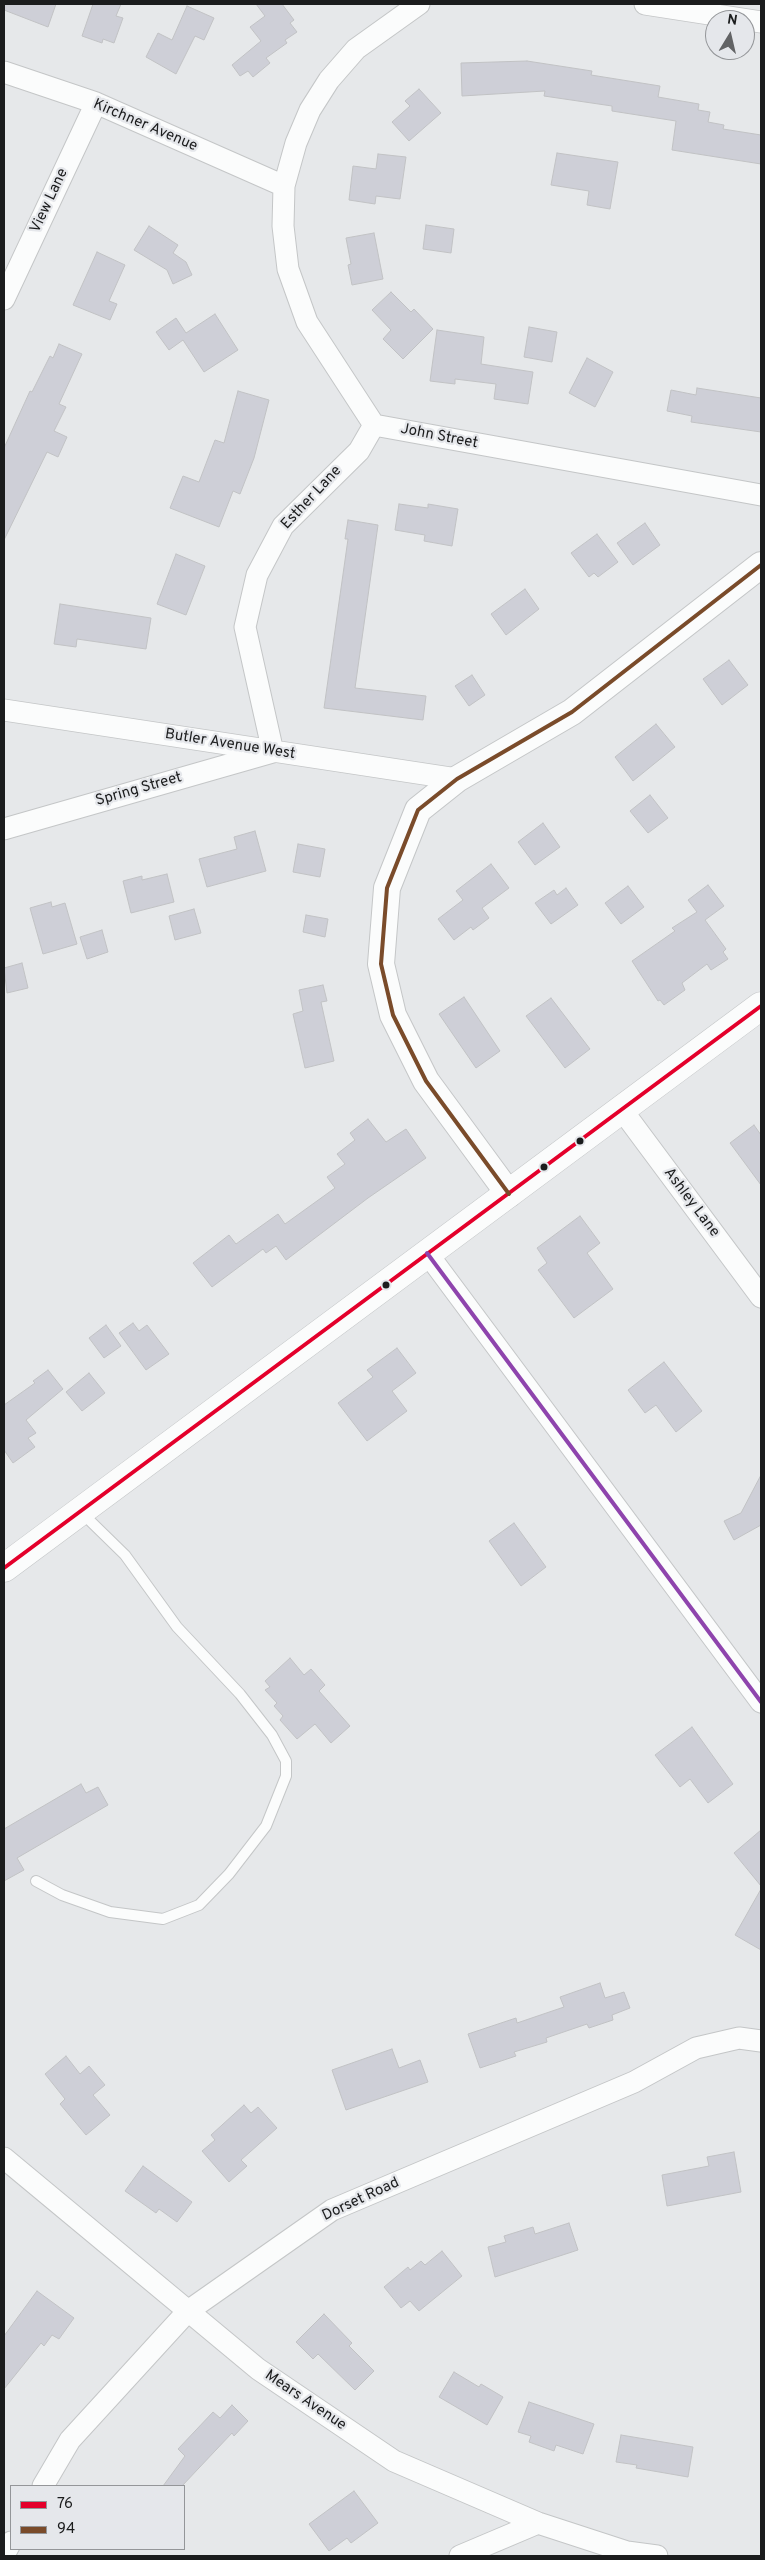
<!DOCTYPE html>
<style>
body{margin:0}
#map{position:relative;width:765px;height:2560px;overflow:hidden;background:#e6e8ea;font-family:Overpass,sans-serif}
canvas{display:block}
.frame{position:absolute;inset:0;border:5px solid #1b1c1d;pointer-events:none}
.legend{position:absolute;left:10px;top:2485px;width:175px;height:65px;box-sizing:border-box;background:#e5e7eb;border:1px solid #949699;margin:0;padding:6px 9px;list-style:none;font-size:15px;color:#1b1c1d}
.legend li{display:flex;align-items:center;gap:10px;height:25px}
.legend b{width:25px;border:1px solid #949699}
.north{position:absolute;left:705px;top:10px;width:50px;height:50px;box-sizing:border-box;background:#e5e7eb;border:1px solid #949699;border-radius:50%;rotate:9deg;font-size:14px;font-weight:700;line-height:20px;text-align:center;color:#1b1c1d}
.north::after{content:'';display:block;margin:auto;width:18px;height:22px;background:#626365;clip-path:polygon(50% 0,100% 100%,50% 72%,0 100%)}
</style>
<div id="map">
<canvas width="765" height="2560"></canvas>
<div class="frame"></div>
<ul class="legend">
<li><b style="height:6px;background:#e4002b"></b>76</li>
<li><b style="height:6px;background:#7a4b2a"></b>94</li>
</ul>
<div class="north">N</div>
</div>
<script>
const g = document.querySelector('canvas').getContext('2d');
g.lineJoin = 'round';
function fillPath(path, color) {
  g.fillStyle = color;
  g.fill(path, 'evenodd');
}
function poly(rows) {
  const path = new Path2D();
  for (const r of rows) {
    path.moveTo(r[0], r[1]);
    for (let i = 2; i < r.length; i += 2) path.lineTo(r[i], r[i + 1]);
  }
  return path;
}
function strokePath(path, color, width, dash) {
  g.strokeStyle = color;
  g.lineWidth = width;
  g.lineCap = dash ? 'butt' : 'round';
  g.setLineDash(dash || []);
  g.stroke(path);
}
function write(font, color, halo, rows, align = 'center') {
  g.font = font + ' Overpass,sans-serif';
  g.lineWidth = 4.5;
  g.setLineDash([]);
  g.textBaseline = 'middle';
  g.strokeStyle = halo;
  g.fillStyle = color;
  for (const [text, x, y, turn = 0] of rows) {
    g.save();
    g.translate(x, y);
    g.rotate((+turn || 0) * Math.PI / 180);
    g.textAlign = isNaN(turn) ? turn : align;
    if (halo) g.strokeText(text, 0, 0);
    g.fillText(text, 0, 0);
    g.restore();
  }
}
const building = poly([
 [4,4,56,4,48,27,4,10,4,4],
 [93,4,121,4,116,16,123,18,114,43,103,39,102,43,82,36,93,4],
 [256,4,282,4,294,20,290,23,297,32,285,40,287,43,266,58,270,63,253,77,248,71,240,76,232,65,261,41,250,27,265,16,256,4],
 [187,6,214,18,204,40,195,36,176,74,146,57,158,33,172,40,187,6],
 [527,61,592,71,591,75,660,86,658,97,699,104,698,110,710,112,708,122,724,125,723,129,761,135,761,164,672,150,676,121,612,111,612,106,544,96,545,91,462,96,461,63,527,61],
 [419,89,441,113,409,141,392,122,410,106,405,101,419,89],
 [557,153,618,162,610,209,587,205,589,191,551,185,557,153],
 [378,154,406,157,400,199,376,196,375,204,349,200,353,166,376,169,378,154],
 [426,225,454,229,451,253,423,249,426,225],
 [149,226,178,245,173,253,186,262,192,275,173,284,167,270,134,250,149,226],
 [374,233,383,279,352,285,348,265,351,264,346,238,374,233],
 [97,252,125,265,109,301,117,304,110,320,73,305,97,252],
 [391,292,411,312,414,309,433,329,403,359,383,339,391,330,372,310,391,292],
 [215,314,238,350,204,372,183,340,169,350,156,332,176,318,186,333,215,314],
 [529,327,557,332,552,362,524,357,529,327],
 [437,330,484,337,481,364,533,372,528,404,494,399,496,384,455,379,455,384,430,381,437,330],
 [59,344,82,354,59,404,66,407,54,431,67,437,58,457,47,452,4,540,4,448,30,391,32,392,50,356,53,358,59,344],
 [587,358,613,372,595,407,569,393,587,358],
 [697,388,761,398,761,432,691,422,692,416,667,411,671,390,696,395,697,388],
 [238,391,269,400,254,458,240,494,233,491,219,527,170,508,183,476,199,482,215,440,224,443,238,391],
 [399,504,428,508,428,504,458,509,452,546,424,541,425,535,395,530,399,504],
 [348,520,378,525,355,688,426,696,423,720,324,708,348,539,345,539,348,520],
 [645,523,660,545,633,565,617,543,645,523],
 [597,534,618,562,598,577,594,573,589,577,571,553,597,534],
 [176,554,205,566,186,615,157,604,176,554],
 [525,589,539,609,506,635,491,614,525,589],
 [60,604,151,618,146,649,77,639,76,647,54,644,60,604],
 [729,660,748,685,722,705,703,679,729,660],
 [472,675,485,695,469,706,455,686,472,675],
 [656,724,675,747,633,781,615,757,656,724],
 [650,795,668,818,648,833,630,811,650,795],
 [543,823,560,847,535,865,518,842,543,823],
 [255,831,266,871,207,887,199,859,237,849,234,837,255,831],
 [298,844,325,849,320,877,293,872,298,844],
 [491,864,509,888,482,908,489,918,473,930,471,927,454,940,438,919,463,900,456,891,491,864],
 [167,874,174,902,131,913,123,881,142,876,142,880,167,874],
 [708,885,724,906,705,920,726,949,723,952,728,959,711,970,707,964,682,983,685,990,664,1005,660,1000,658,1001,632,961,675,931,672,928,697,912,688,900,708,885],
 [628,886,644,907,621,924,605,903,628,886],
 [566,888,578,905,551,924,535,903,554,890,557,895,566,888],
 [51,902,52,907,65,903,77,944,43,954,30,908,51,902],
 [194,909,201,933,175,940,169,916,194,909],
 [306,915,328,919,325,937,303,932,306,915],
 [102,930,108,952,87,959,80,937,102,930],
 [22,963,28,988,7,993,4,968,22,963],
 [323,985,327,1001,321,1002,334,1061,305,1068,293,1014,303,1011,299,990,323,985],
 [464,997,500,1051,476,1068,439,1014,464,997],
 [551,998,590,1049,565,1068,526,1016,551,998],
 [368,1119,386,1142,406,1129,426,1158,368,1198,286,1260,276,1246,266,1253,263,1249,212,1287,193,1263,229,1235,236,1244,278,1214,285,1224,335,1188,327,1177,345,1164,337,1154,355,1140,350,1133,368,1119],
 [754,1125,761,1135,761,1185,730,1143,754,1125],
 [580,1216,600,1243,587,1253,613,1289,574,1318,538,1270,547,1263,537,1248,580,1216],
 [133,1323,139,1331,147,1325,169,1354,146,1370,119,1333,133,1323],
 [106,1325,121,1346,104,1358,89,1338,106,1325],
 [397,1348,416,1373,392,1391,407,1411,367,1441,338,1403,373,1377,367,1370,397,1348],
 [664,1362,702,1411,676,1432,656,1405,645,1413,628,1390,664,1362],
 [48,1370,63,1389,26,1420,36,1433,28,1438,35,1447,13,1463,4,1450,4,1405,35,1383,33,1381,48,1370],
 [89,1373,105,1393,82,1411,66,1392,89,1373],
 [761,1475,761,1525,734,1540,724,1521,741,1513,761,1475],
 [514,1523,546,1567,521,1586,489,1541,514,1523],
 [290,1658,304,1675,311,1669,325,1685,319,1691,350,1726,331,1743,315,1724,297,1739,280,1720,283,1716,274,1706,277,1703,265,1690,270,1687,265,1681,290,1658],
 [692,1727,733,1784,708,1803,690,1779,680,1787,655,1755,692,1727],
 [81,1784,86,1793,98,1787,108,1805,17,1858,24,1870,4,1881,4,1829,81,1784],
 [761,1830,761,1886,734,1853,761,1830],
 [761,1889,761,1950,735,1935,761,1889],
 [600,1983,605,1998,624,1992,630,2008,612,2015,613,2020,589,2028,587,2024,546,2038,547,2042,514,2052,516,2056,480,2068,468,2034,516,2018,517,2023,564,2007,560,1997,600,1983],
 [392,2049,399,2068,420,2060,428,2082,346,2110,332,2070,392,2049],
 [66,2056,80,2074,89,2066,105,2085,93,2095,110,2115,86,2135,60,2104,65,2099,45,2074,66,2056],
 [244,2105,251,2113,258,2107,277,2128,241,2160,247,2166,229,2182,202,2151,215,2140,211,2135,244,2105],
 [734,2152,741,2192,667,2206,662,2175,709,2166,707,2157,734,2152],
 [143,2166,192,2202,177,2222,159,2209,156,2213,125,2191,143,2166],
 [569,2223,578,2250,495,2277,488,2247,506,2242,504,2236,533,2227,535,2234,569,2223],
 [442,2251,462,2276,419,2311,410,2301,401,2308,384,2287,408,2267,410,2270,421,2261,425,2265,442,2251],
 [37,2291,74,2318,59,2339,52,2335,44,2346,41,2343,4,2389,4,2336,37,2291],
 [324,2314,352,2343,349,2346,374,2371,355,2390,318,2354,313,2359,296,2342,324,2314],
 [454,2372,479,2387,481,2384,503,2397,487,2425,439,2397,454,2372],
 [529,2402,594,2424,583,2454,556,2445,554,2451,529,2442,531,2436,518,2432,529,2402],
 [232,2405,248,2421,234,2436,232,2433,182,2486,163,2486,185,2456,178,2449,213,2412,220,2418,232,2405],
 [621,2435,693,2447,688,2477,636,2468,637,2465,616,2462,621,2435],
 [354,2491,378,2523,351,2543,347,2538,329,2551,309,2524,354,2491]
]);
const service = poly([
 [36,1881,62,1895,110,1912,163,1919,199,1905,229,1874,266,1826,286,1776,286,1761,272,1735,240,1694,177,1627,125,1555,81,1512]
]);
const minor = poly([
 [419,4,356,49,329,80,310,110,296,143,284,186,283,226,288,269,307,322,374,425,761,495],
 [645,4,761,22],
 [4,72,96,103,284,186],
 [4,299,96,103],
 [4,710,457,779],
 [4,829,273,752,245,627,257,575,283,526,359,451,374,425],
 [622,1110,761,1297],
 [427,1253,761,1702],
 [4,2158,258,2369,394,2461,538,2523,627,2552,657,2556],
 [43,2486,70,2440,188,2311,332,2210,634,2082,696,2048,739,2038,761,2041],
 [4,2555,11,2542],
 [460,2556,538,2523]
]);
const tertiary = poly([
 [509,1194,426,1081,393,1015,381,964,387,888,418,810,457,779,572,712,761,565]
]);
const secondary = poly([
 [4,1568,761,1006]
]);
const bus1 = poly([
 [4,1568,761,1006]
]);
const bus2 = poly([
 [509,1194,426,1081,393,1015,381,964,387,888,418,810,457,779,572,712,761,565]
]);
const bus3 = poly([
 [427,1253,761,1702]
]);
const markers = [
 [580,1141,4.5,"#1b1c1d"],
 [544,1167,4.5,"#1b1c1d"],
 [386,1285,4.5,"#1b1c1d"]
];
const streetNames = [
 ["Kirchner Avenue",145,126,23],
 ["View Lane",50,201,-65],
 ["John Street",439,437,11],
 ["Esther Lane",312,498,-47],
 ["Butler Avenue West",230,745,9],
 ["Spring Street",139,790,-16],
 ["Ashley Lane",691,1203,53],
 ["Dorset Road",361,2200,-25],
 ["Mears Avenue",305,2401,34]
];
fillPath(building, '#cecfd7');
strokePath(building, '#c1c2c4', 1);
strokePath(service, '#c4c6c7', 12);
strokePath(minor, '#c4c6c7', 23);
strokePath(tertiary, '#c4c6c7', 28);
strokePath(secondary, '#c4c6c7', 29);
strokePath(service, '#fbfcfc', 10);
strokePath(minor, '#fbfcfc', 21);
strokePath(tertiary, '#fbfcfc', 26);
strokePath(secondary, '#fbfcfc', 28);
strokePath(bus1, '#e4002b', 4);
strokePath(bus2, '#7a4b2a', 4);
strokePath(bus3, '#8e44ad', 4);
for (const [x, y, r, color] of markers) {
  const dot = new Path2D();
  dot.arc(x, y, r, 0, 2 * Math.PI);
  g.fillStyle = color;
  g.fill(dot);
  strokePath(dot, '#e5e7eb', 2);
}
write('15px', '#1b1c1d', '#e5e7eb', streetNames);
</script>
